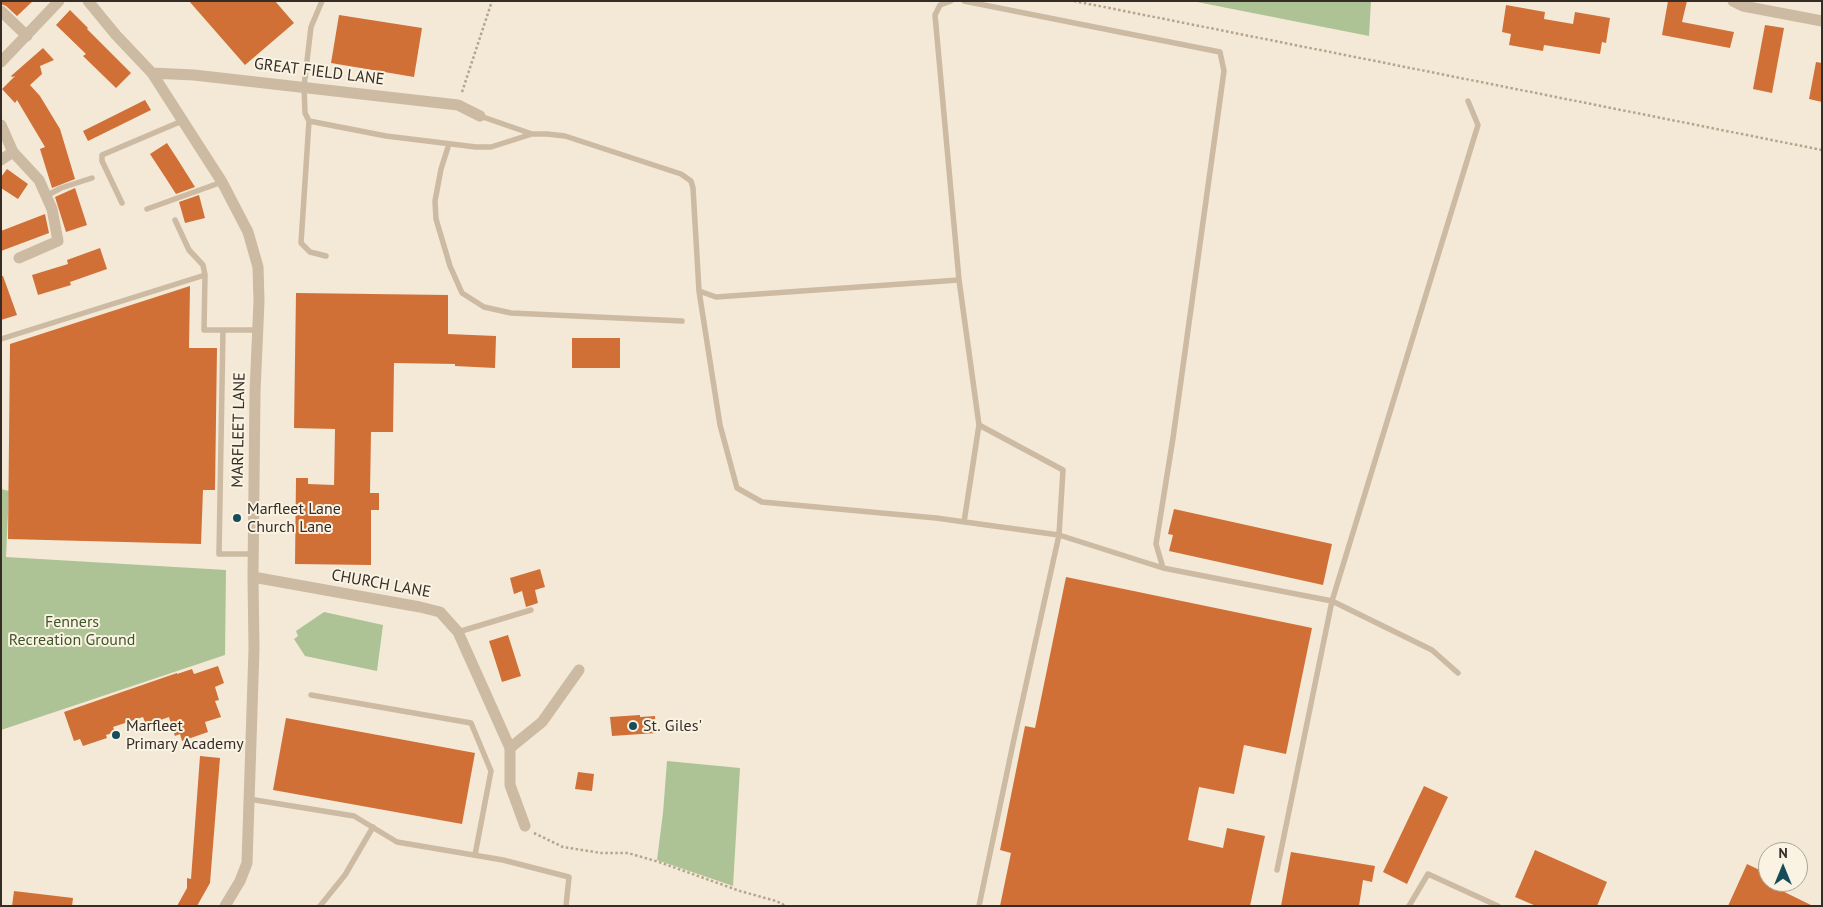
<!DOCTYPE html>
<style>
body{margin:0}
#map{position:relative;width:1823px;height:907px;overflow:hidden;background:#f3e9d6;font-family:"PT Sans",sans-serif}
canvas{display:block}
.frame{position:absolute;inset:0;border:2px solid #352c25;pointer-events:none}
.north{position:absolute;left:1758px;top:842px;width:50px;height:50px;box-sizing:border-box;background:#faf3e3;border:1px solid #aba397;border-radius:50%;rotate:0deg;font-size:14px;font-weight:700;line-height:20px;text-align:center;color:#352c25}
.north::after{content:'';display:block;margin:auto;width:18px;height:22px;background:#174d5a;clip-path:polygon(50% 0,100% 100%,50% 72%,0 100%)}
</style>
<div id="map">
<canvas width="1823" height="907"></canvas>
<div class="frame"></div>
<div class="north">N</div>
</div>
<script>
const g = document.querySelector('canvas').getContext('2d');
g.lineJoin = 'round';
function fillPath(path, color) {
  g.fillStyle = color;
  g.fill(path, 'evenodd');
}
function poly(rows) {
  const path = new Path2D();
  for (const r of rows) {
    path.moveTo(r[0], r[1]);
    for (let i = 2; i < r.length; i += 2) path.lineTo(r[i], r[i + 1]);
  }
  return path;
}
function strokePath(path, color, width, dash) {
  g.strokeStyle = color;
  g.lineWidth = width;
  g.lineCap = dash ? 'butt' : 'round';
  g.setLineDash(dash || []);
  g.stroke(path);
}
function write(font, color, halo, rows, align = 'center') {
  g.font = font + ' "PT Sans",sans-serif';
  g.lineWidth = 4;
  g.setLineDash([]);
  g.textBaseline = 'middle';
  g.strokeStyle = halo;
  g.fillStyle = color;
  for (const [text, x, y, turn = 0] of rows) {
    g.save();
    g.translate(x, y);
    g.rotate((+turn || 0) * Math.PI / 180);
    g.textAlign = isNaN(turn) ? turn : align;
    if (halo) g.strokeText(text, 0, 0);
    g.fillText(text, 0, 0);
    g.restore();
  }
}
const green = poly([
 [1192,1,1371,1,1369,36],
 [1,489,9,491,6,557,226,570,225,655,1,730],
 [324,612,383,625,377,671,305,656,294,639,298,636,296,631],
 [667,761,740,768,733,886,657,860,663,813]
]);
const building = poly([
 [1,1,33,1,17,16,6,6,1,4],
 [189,1,275,1,294,23,245,65],
 [1668,1,1687,1,1682,22,1734,32,1730,48,1662,35],
 [1506,5,1545,12,1544,19,1573,24,1575,12,1610,18,1606,43,1602,42,1600,54,1544,45,1543,51,1509,45,1511,34,1502,32],
 [70,10,88,28,87,29,131,73,116,88,83,56,86,54,56,25],
 [339,15,422,28,414,77,331,63],
 [1765,25,1784,28,1772,93,1753,89],
 [43,48,54,60,40,66,42,74,30,85,40,96,60,129,75,179,52,188,40,149,45,147,17,100,15,103,2,89,15,76,12,77,11,76],
 [1816,62,1822,63,1822,102,1809,99],
 [145,100,151,110,88,141,83,131],
 [167,143,178,160,195,187,176,194,167,180,150,154],
 [7,169,28,184,18,199,1,188,1,177],
 [75,188,87,225,66,232,55,197],
 [199,195,205,218,185,223,179,202],
 [45,214,49,233,1,251,1,231],
 [100,248,107,269,70,282,71,285,38,295,32,275,68,264,67,260],
 [1,276,3,276,17,315,1,320],
 [190,286,189,348,217,348,215,490,203,490,201,544,8,539,10,344],
 [296,293,448,295,448,334,496,336,495,368,455,366,455,364,394,363,393,432,371,432,370,493,379,493,379,510,371,510,371,565,295,564,296,478,308,478,308,484,334,485,335,429,294,428],
 [572,338,620,338,620,368,572,368],
 [1174,509,1332,544,1323,585,1169,551,1173,535,1168,534],
 [540,569,545,587,535,590,538,603,526,607,522,591,514,594,510,578],
 [1066,577,1312,628,1286,754,1244,745,1234,794,1199,787,1188,840,1223,848,1227,828,1265,836,1250,906,1000,906,1011,853,1000,850,1025,726,1035,728],
 [508,635,521,676,502,682,489,641],
 [218,666,224,683,215,687,219,700,215,701,221,717,205,722,208,732,182,741,180,734,175,736,169,717,146,725,143,717,113,727,115,732,106,735,107,738,83,746,80,739,74,741,64,712,177,673,177,674,192,669,194,674],
 [640,715,640,717,655,716,656,733,612,736,610,717],
 [286,718,475,753,462,824,273,790],
 [200,756,220,758,210,883,197,906,177,906,187,888,187,878,191,879],
 [578,772,594,774,592,791,575,789],
 [1424,786,1448,797,1407,884,1383,872],
 [1535,850,1607,882,1597,906,1536,906,1515,897],
 [1291,852,1375,866,1372,882,1363,880,1359,906,1281,906],
 [1747,864,1768,874,1768,884,1813,906,1728,906],
 [14,891,73,898,72,906,12,906]
]);
const path = poly([
 [1074,1,1822,150],
 [462,92,492,1],
 [534,833,563,847,601,853,628,853,659,862,740,891,776,901,786,906]
]);
const service = poly([
 [322,1,311,27,304,86,305,113,309,121,386,136,476,147,491,147,532,134,547,134,565,136,681,174,691,181,693,188,699,291,720,425,737,488,762,502,936,518,1059,535,1163,568],
 [951,1,940,5,935,15,959,280,979,425,964,522],
 [964,1,1220,52,1224,71,1173,438,1156,544,1163,568,1332,601,1432,650,1458,673],
 [480,116,532,134],
 [309,121,301,243,310,252,326,256],
 [449,144,441,169,435,201,436,219,450,266,462,293,484,307,511,313,682,321],
 [46,196,61,188,92,178],
 [122,203,102,161,102,155,182,121],
 [147,209,222,182],
 [175,220,189,250,203,265,205,275],
 [699,291,716,297,959,280],
 [223,330,219,554,253,554],
 [1,339,205,275,204,330,258,330],
 [979,425,1063,470,1059,535,1014,739,979,906],
 [458,632,531,610],
 [311,695,471,723,491,771,475,855],
 [249,799,354,816,397,842,503,860,569,877,566,906],
 [1277,870,1332,601,1478,125,1468,101],
 [320,906,345,875,373,827],
 [1409,906,1428,874,1498,906]
]);
const minor = poly([
 [88,1,116,35,152,73,222,182,248,232,258,267,259,301,255,392,253,577,254,649,247,863,240,881,225,906],
 [1733,1,1743,6,1822,21],
 [1,11,27,36],
 [1,62,59,1],
 [152,73,194,75,458,105,480,116],
 [1,125,13,152,1,160],
 [13,152,39,180,52,209,58,241,19,258],
 [253,577,420,607,440,612,458,632,510,748,542,722,579,670],
 [510,748,510,785,525,826]
]);
const markers = [
 [237,518,5,"#174d5a"],
 [633,726,5,"#174d5a"],
 [116,735,5,"#174d5a"]
];
const streetNames = [
 ["GREAT FIELD LANE",319,72,7],
 ["MARFLEET LANE",239,430,-89],
 ["CHURCH LANE",381,584,10]
];
const poiNames = [
 ["Marfleet Lane",247,509],
 ["Church Lane",247,527],
 ["Marfleet",126,726],
 ["Primary Academy",126,744],
 ["St. Giles'",643,726]
];
const parkNames = [
 ["Fenners",72,622],
 ["Recreation Ground",72,640]
];
fillPath(green, '#aec395');
fillPath(building, '#d07037');
strokePath(path, '#b7a48c', 2.5, [2.5, 2.5]);
strokePath(service, '#ccbaa2', 5.5);
strokePath(minor, '#ccbaa2', 11);
for (const [x, y, r, color] of markers) {
  const dot = new Path2D();
  dot.arc(x, y, r, 0, 2 * Math.PI);
  g.fillStyle = color;
  g.fill(dot);
  strokePath(dot, '#faf3e3', 2);
}
write('16px', '#352c25', '#faf3e3', streetNames);
write('16px', '#352c25', '#faf3e3', poiNames, 'left');
write('16px', '#3e5627', '#faf3e3', parkNames);
</script>
